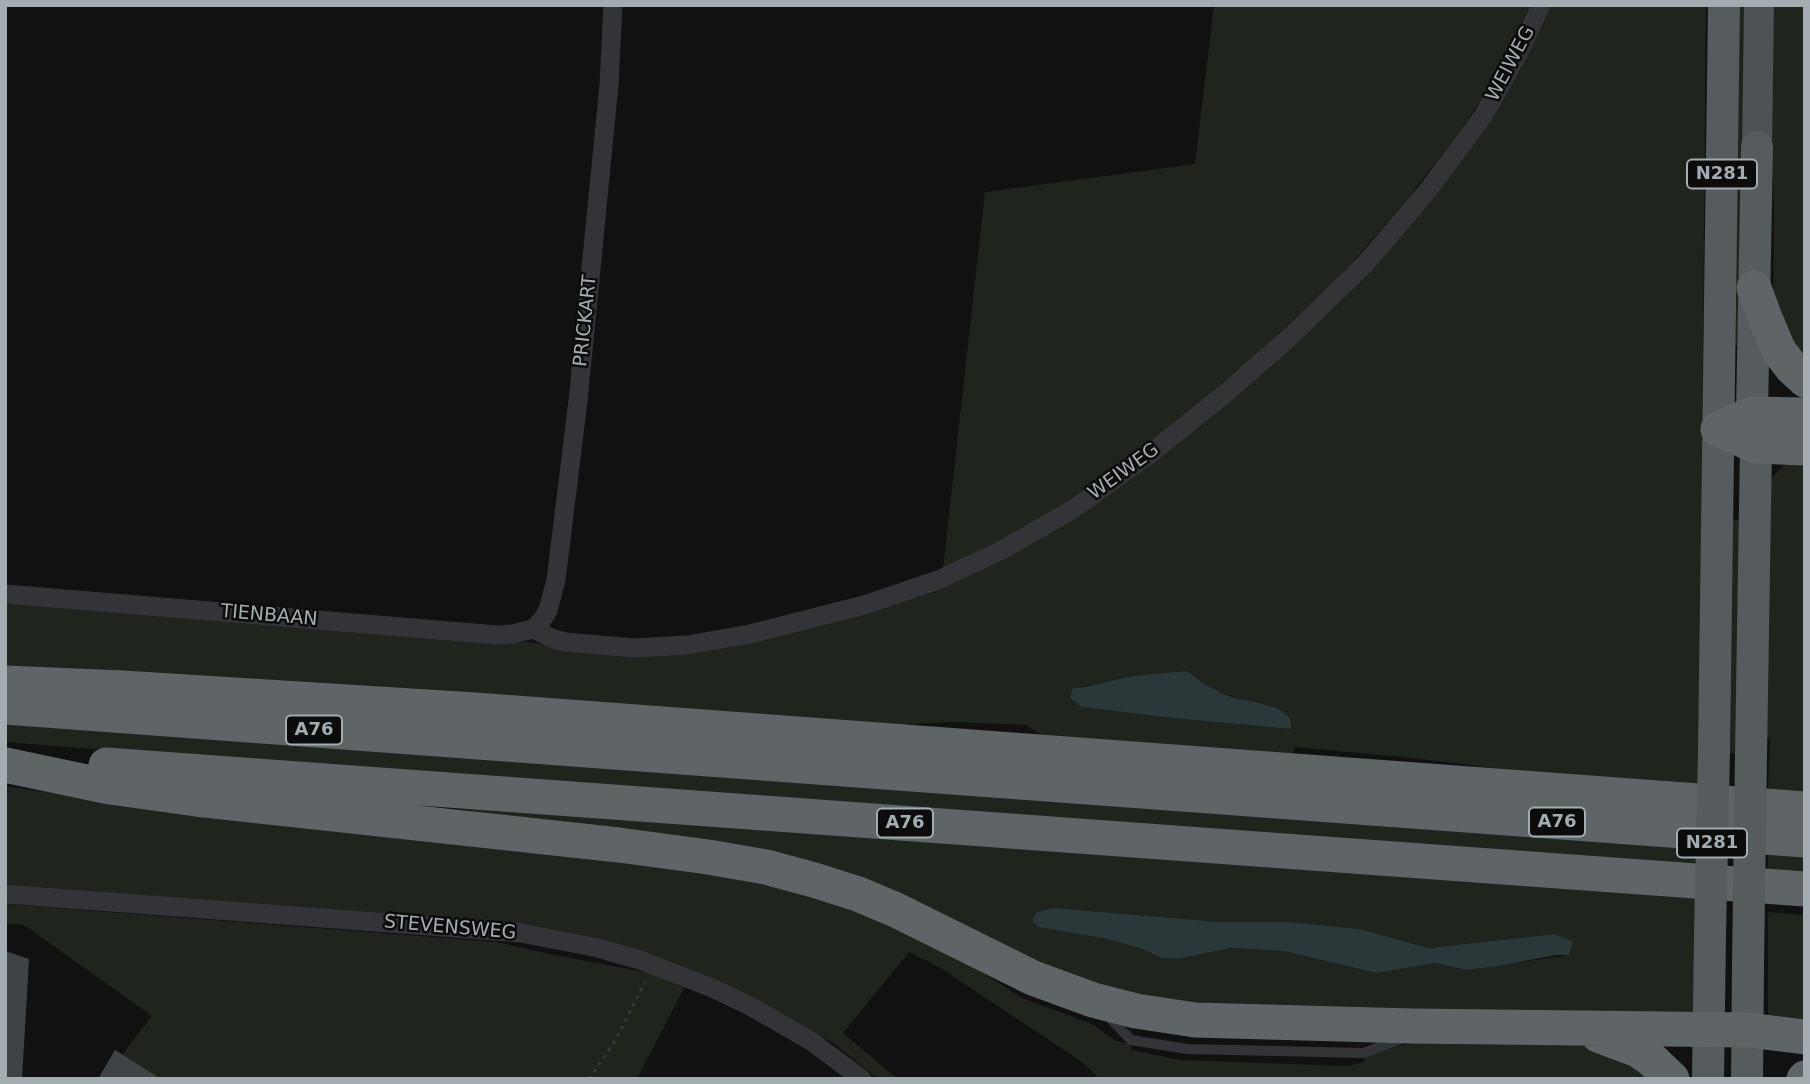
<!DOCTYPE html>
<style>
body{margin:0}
#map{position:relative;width:1810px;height:1084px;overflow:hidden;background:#111112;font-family:"DejaVu Sans",sans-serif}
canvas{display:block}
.frame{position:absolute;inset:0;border:7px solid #a3adb1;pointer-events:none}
</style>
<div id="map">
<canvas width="1810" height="1084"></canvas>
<div class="frame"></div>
</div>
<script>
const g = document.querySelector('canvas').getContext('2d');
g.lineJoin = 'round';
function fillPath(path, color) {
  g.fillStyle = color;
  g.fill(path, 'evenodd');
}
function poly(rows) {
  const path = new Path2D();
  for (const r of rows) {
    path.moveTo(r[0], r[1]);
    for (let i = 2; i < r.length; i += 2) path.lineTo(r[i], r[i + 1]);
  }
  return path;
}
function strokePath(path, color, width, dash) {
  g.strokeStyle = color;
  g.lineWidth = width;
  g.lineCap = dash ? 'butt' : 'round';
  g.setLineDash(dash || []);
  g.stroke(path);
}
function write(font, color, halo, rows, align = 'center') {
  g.font = font + ' "DejaVu Sans",sans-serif';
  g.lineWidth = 5;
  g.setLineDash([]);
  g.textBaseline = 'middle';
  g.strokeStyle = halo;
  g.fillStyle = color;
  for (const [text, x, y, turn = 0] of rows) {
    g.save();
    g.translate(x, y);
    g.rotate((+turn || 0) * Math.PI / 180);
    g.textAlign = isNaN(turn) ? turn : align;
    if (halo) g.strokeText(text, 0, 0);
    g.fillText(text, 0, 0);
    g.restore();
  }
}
const green = poly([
 [1214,5,1530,5,1491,85,1459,132,1408,198,1340,277,1281,332,1198,406,1129,460,1059,506,1001,542,943,569,985,192,1195,164],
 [1547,5,1706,5,1699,786,1568,777,1412,758,1294,747,1293,759,1055,744,1026,725,950,722,833,728,5,672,5,598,488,637,575,648,650,653,876,606,1138,473,1421,208],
 [1187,671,1202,682,1221,693,1233,698,1256,702,1279,709,1291,729,1172,718,1082,707,1073,688],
 [1739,5,1755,5,1749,345,1733,345],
 [1770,5,1805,5,1805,372,1773,304,1774,217,1770,72],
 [1805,459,1805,794,1768,791,1770,739,1765,738,1765,493,1772,478,1783,466],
 [1723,520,1746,520,1742,754,1728,753],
 [5,715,1697,847,1697,877,5,742],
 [5,786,138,806,702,868,845,903,979,970,1022,998,1092,1024,1116,1041,1131,1044,1131,1050,1180,1060,1348,1066,1363,1062,1366,1056,1423,1039,1590,1042,1660,1079,1100,1079,1082,1062,939,967,909,952,843,1033,898,1079,878,1079,836,1045,787,1016,732,989,505,926,5,884],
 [439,804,1697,898,1694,1020,1118,1002,943,922,519,821],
 [1055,908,1220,922,1289,922,1360,929,1428,948,1555,934,1569,955,1466,970,1437,963,1377,973,1283,951,1231,948,1178,959,1161,958,1140,948,1107,939,1038,927],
 [1768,852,1805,855,1805,885,1768,883],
 [5,904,497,942,550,954,654,974,684,988,637,1079,103,1079,152,1016,24,925,5,924],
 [1768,912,1805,915,1805,1031,1768,1027]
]);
const water = poly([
 [1187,671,1202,682,1221,693,1233,698,1256,702,1279,709,1290,718,1291,729,1172,718,1082,707,1070,698,1073,688,1085,687,1134,676],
 [1055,908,1220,922,1289,922,1360,929,1428,948,1555,934,1573,942,1569,955,1556,955,1498,966,1466,970,1436,963,1377,973,1283,951,1231,948,1178,959,1161,958,1140,948,1107,939,1038,927,1032,920,1037,912]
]);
const building = poly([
 [5,951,29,959,22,1079,5,1079],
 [115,1050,161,1079,98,1079]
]);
const path = poly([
 [589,1079,615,1041,645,982]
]);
const service = poly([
 [1108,1016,1131,1040,1187,1049,1364,1053,1401,1039]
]);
const minor = poly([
 [5,594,498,635,512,634,533,629,542,620,548,610,556,580,578,401,609,85,613,5],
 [533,629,554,639,565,642,635,648,687,645,750,634,864,605,938,580,1002,550,1073,509,1150,454,1227,392,1291,336,1365,264,1428,190,1483,116,1519,52,1541,5],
 [5,894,521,933,598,948,640,960,712,988,750,1006,811,1041,862,1079]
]);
const primary = poly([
 [1757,147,1759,5]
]);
const trunk = poly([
 [1714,752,1724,5],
 [1751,755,1756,446,1752,414,1757,147],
 [1708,1079,1710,934],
 [1747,1079,1748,966]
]);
const motorway = poly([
 [1754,288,1765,318,1779,351,1792,368,1805,380],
 [1718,429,1756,446,1805,448],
 [1718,429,1752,414,1805,415],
 [5,683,123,688,475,710,1805,809],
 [5,707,1805,840],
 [5,765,110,787,196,799,619,845,708,857,766,867,814,880,858,894,896,910,1033,978,1093,1000,1136,1011,1195,1020,1412,1026,1748,1030,1805,1037],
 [106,765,1805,889],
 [1598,1035,1638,1050,1652,1060,1672,1079],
 [1804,1079,1805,1078]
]);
const trunkBridge = poly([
 [1710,934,1714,752],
 [1748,966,1751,755]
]);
const shields = [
 [1722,174,70],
 [314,730,56],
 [1557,822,56],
 [905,823,56],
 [1712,843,70]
];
const shieldNames = [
 ["N281",1722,174],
 ["A76",314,730],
 ["A76",1557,822],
 ["A76",905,823],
 ["N281",1712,843]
];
const streetNames = [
 ["WEIWEG",1511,64,-62],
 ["PRICKART",586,321,-84],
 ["WEIWEG",1124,472,-36],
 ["TIENBAAN",269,616,5],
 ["STEVENSWEG",450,928,5]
];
fillPath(green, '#1f241d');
fillPath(water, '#2b3839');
fillPath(building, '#404345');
strokePath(path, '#383c3d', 2.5, [3.5, 5]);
strokePath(service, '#323437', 10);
strokePath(minor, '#323437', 19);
strokePath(primary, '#4e5255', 30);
strokePath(trunk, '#565b5e', 32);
strokePath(motorway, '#5f6467', 35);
strokePath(trunkBridge, '#565b5e', 32);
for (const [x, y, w] of shields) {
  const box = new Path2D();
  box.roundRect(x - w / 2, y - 14.5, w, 29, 5);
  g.fillStyle = '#0c0c0d';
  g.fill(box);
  strokePath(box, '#a3adb1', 2);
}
write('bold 18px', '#a3adb1', null, shieldNames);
write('19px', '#a3adb1', '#0c0c0d', streetNames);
</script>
